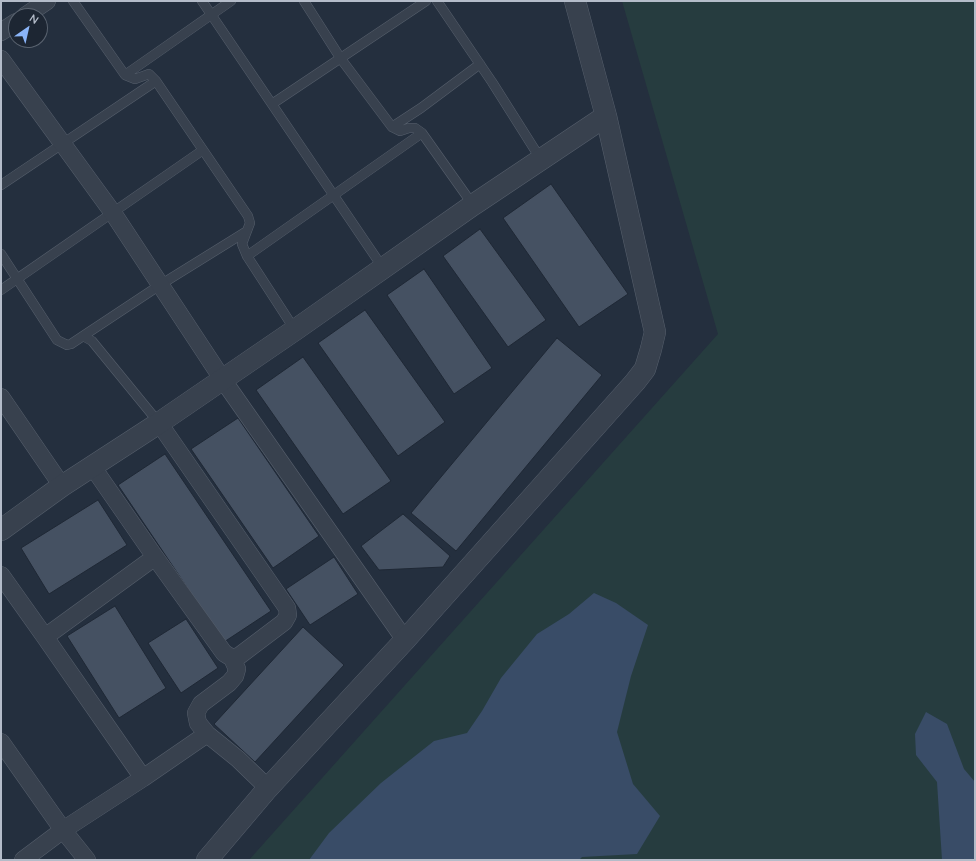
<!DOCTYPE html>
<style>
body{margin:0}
#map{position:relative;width:976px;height:861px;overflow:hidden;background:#242f3e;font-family:Quicksand,sans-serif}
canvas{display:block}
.frame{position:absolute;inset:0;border:2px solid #b4bcc9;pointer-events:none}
.north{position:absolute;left:8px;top:8px;width:40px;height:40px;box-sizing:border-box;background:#1d2633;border:1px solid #59626f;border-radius:50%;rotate:34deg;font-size:11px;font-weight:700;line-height:16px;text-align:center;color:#b4bcc9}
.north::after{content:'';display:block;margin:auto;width:14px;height:18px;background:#8ab4f8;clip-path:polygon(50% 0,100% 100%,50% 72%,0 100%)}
</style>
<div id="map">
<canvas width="976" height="861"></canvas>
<div class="frame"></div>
<div class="north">N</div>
</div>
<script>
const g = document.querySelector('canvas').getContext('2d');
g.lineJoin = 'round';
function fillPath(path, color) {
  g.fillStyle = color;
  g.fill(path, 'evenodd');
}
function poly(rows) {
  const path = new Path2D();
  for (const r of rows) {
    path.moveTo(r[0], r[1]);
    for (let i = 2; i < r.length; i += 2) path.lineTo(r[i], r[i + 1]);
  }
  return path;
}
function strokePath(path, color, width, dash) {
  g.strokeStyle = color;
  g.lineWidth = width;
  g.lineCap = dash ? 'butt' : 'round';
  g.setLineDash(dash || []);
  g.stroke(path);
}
const green = poly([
 [622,1,975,1,975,860,249,860,718,334]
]);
const water = poly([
 [594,593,616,603,648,625,631,676,617,732,633,784,660,816,637,854,582,857,579,860,309,860,329,833,381,783,434,741,467,733,482,711,501,678,537,634,569,614],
 [926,712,947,724,964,769,975,782,975,860,942,860,937,782,916,755,915,734]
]);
const building = poly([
 [551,184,628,294,579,327,503,218,551,184],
 [480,229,546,320,508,347,443,256,480,229],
 [424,269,492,368,454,394,387,295,424,269],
 [365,310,445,422,398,456,318,343,365,310],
 [557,338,602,375,456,551,411,513,557,338],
 [303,357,391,481,343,514,256,390,303,357],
 [238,418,319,536,273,568,191,449,238,418],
 [165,454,271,611,224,642,118,485,165,454],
 [98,500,127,545,49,594,21,548,98,500],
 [403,514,450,556,443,567,379,570,361,546,403,514],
 [334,557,358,594,310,625,286,589,334,557],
 [115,606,166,688,119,718,67,636,115,606],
 [186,619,218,668,181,693,148,643,186,619],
 [303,627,344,665,255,762,214,724,303,627]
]);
const service = poly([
 [73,1,125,75,135,79,149,74,156,81,248,216,250,223,242,244,247,256,295,330],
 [202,1,383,268],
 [304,1,341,59,392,127,400,131,409,128,415,128,422,133,473,205],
 [437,1,492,82,540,158],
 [125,75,231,1],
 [272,104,426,1],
 [392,127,421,108,480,64],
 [1,185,156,81],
 [1,254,57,340,67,345,71,344,83,336,92,341,159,423],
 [247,256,422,133],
 [1,290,203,150],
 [83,336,160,285,247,231]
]);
const minor = poly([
 [25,16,47,1],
 [1,32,16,22],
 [1,59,113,213,223,380,405,640],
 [1,397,62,486],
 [155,557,224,653,232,658,239,656,284,622,288,615,287,608,159,423],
 [1,575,45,637,143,778],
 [45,637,155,557,92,466],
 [207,734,198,723,196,713,201,704,229,683,235,676,237,669,232,658],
 [1,742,63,830,87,860],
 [23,860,63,830,143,778,207,734,238,759,268,788]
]);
const tertiary = poly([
 [1,530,62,486,159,423,295,330,473,205,606,116],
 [207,860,268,788,405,640,635,382,645,369,651,349,655,332,606,116,575,1]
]);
fillPath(green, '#263c3f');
fillPath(water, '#394c67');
fillPath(building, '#455162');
strokePath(building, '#1f2835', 1);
strokePath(service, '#565f6c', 10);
strokePath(minor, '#565f6c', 18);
strokePath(tertiary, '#565f6c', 22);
strokePath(service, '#38414e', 9);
strokePath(minor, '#38414e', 17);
strokePath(tertiary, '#38414e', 21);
</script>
